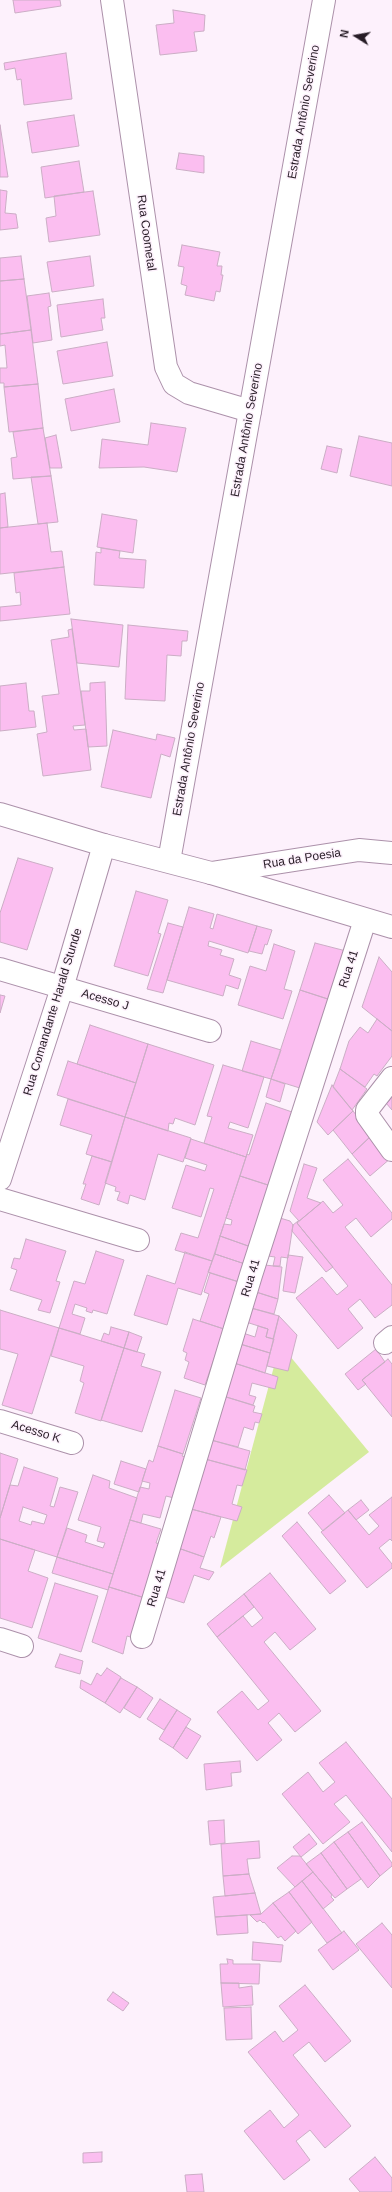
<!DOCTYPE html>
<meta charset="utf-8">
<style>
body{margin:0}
#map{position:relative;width:392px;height:2192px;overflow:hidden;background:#fdf1fc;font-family:Arial,sans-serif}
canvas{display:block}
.north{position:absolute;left:336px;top:16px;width:40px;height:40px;-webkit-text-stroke:3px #fdf1fc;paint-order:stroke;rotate:281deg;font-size:11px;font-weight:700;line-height:16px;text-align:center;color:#271c26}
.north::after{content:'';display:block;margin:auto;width:14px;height:18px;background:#271c26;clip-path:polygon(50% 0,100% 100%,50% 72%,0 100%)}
</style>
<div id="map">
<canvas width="392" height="2192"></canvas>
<div class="north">N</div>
</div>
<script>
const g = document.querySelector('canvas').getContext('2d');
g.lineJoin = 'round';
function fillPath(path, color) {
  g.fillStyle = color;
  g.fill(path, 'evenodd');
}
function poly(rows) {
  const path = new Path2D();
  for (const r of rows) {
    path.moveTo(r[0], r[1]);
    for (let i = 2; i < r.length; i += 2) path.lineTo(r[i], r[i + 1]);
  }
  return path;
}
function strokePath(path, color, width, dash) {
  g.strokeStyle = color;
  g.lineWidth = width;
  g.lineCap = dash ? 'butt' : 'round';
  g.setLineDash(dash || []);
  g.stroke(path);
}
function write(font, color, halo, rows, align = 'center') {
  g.font = font + ' Arial,sans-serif';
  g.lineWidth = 3;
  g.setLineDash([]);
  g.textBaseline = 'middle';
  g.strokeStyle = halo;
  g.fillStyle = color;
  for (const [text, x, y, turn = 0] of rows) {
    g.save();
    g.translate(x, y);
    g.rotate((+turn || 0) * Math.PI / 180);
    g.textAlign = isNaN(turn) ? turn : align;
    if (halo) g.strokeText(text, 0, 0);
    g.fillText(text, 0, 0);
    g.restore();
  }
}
const green = poly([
 [280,1344,369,1452,220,1568]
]);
const building = poly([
 [13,0,60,0,61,6,15,13,13,0],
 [173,10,205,15,204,31,194,32,197,51,160,55,156,25,174,23,173,10],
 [66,53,72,99,24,105,21,79,17,80,15,68,5,70,4,63,66,53],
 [74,115,79,146,32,153,27,122,74,115],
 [0,125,8,177,0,177,0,125],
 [179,153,204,156,204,173,176,169,179,153],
 [79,161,84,192,45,198,41,167,79,161],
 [0,190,7,191,5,213,16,214,18,228,0,230,0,190],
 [93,191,100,235,49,242,46,218,56,216,54,196,93,191],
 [182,245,220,252,217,266,222,266,221,275,223,275,220,292,216,291,214,301,185,295,187,286,181,284,184,267,178,266,182,245],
 [21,256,24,279,0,281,0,258,21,256],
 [90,256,94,286,52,292,47,262,90,256],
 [24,279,31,330,0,334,0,281,24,279],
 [49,293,51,306,48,307,52,340,33,343,27,296,49,293],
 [103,299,105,318,101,318,103,330,61,337,57,305,103,299],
 [31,330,38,384,4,387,4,383,0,383,0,368,7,368,5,345,0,346,0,334,31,330],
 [107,342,113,376,63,384,57,351,107,342],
 [38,384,43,428,9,432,4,387,38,384],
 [114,389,120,422,71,431,65,399,114,389],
 [151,423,186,428,177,472,144,467,99,468,102,439,148,445,151,423],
 [43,428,51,476,13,479,11,458,17,457,13,432,43,428],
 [56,435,62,468,50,468,45,438,56,435],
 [359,436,392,443,392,486,350,476,359,436],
 [327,446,342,449,337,473,321,469,327,446],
 [51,476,58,522,38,524,31,477,51,476],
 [5,493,8,527,0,528,0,494,5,493],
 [102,514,137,520,133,553,97,547,102,514],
 [47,523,51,552,62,551,64,567,0,574,0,528,47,523],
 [101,548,120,551,119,558,146,560,144,588,94,585,96,552,101,553,101,548],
 [64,567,70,614,0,621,0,607,21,605,20,592,16,593,14,573,64,567],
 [71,619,123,625,119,667,77,663,71,619],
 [128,625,188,631,187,641,182,641,181,656,167,655,165,701,125,699,128,625],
 [72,629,85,725,73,726,74,730,86,729,91,770,43,776,37,734,47,732,42,696,59,694,51,640,69,637,68,630,72,629],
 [105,682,107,746,88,747,81,691,90,691,90,683,105,682],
 [26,683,29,711,34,711,36,727,0,731,0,686,26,683],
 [113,730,156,740,157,734,175,738,170,757,161,754,151,798,101,787,113,730],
 [18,858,53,868,27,950,0,942,0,913,18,858],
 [136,891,168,900,158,933,161,934,148,976,114,966,136,891],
 [189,907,214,914,210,928,213,929,217,914,257,926,248,953,209,941,208,946,222,950,220,955,234,959,229,975,241,979,238,989,226,985,223,996,167,980,189,907],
 [168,923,183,927,163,993,147,989,168,923],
 [257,926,272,930,267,945,265,944,262,954,249,951,257,926],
 [315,943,350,952,334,1001,300,990,315,943],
 [274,944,295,951,284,989,292,991,283,1019,238,1005,250,966,266,971,274,944],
 [379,957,392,972,392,1031,362,1007,379,957],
 [300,990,334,1001,303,1089,271,1079,300,990],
 [0,995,5,996,0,1013,0,995],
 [377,1019,392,1031,392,1056,377,1076,374,1074,365,1087,340,1069,349,1041,360,1027,368,1033,377,1019],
 [90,1025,148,1044,136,1083,77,1064,90,1025],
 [251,1041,281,1050,271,1079,242,1071,251,1041],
 [148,1044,214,1065,195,1125,175,1118,173,1124,169,1123,168,1131,125,1117,148,1044],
 [68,1061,136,1083,125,1117,57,1095,68,1061],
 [223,1065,264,1077,248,1128,230,1122,228,1128,253,1135,246,1157,204,1143,212,1117,207,1116,223,1065],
 [340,1069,367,1089,352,1110,333,1087,340,1069],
 [271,1079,285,1084,280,1102,266,1097,271,1079],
 [332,1085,353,1111,328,1135,317,1122,332,1085],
 [392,1094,392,1110,386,1103,390,1100,387,1097,392,1094],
 [68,1099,125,1117,112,1162,86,1154,92,1135,60,1125,68,1099],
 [266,1103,295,1113,271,1186,240,1176,247,1154,249,1155,266,1103],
 [353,1111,372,1135,352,1154,333,1130,353,1111],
 [125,1117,191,1138,183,1162,158,1154,145,1200,130,1195,128,1204,117,1200,120,1192,115,1191,116,1187,105,1183,125,1117],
 [372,1135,391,1158,370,1176,352,1154,372,1135],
 [191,1139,246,1157,212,1261,175,1250,181,1233,198,1238,214,1189,210,1188,201,1217,172,1208,186,1165,205,1171,207,1165,185,1158,191,1139],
 [92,1156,112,1162,99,1205,81,1199,86,1184,83,1184,92,1156],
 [348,1159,392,1213,392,1219,371,1237,356,1218,345,1227,392,1285,392,1305,375,1318,360,1299,348,1309,363,1328,338,1349,296,1298,322,1277,337,1295,348,1286,297,1223,323,1201,333,1213,343,1205,323,1180,348,1159],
 [304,1164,317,1168,307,1198,321,1203,299,1221,290,1211,304,1164],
 [240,1176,271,1186,251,1247,220,1236,224,1224,231,1225,232,1220,226,1218,240,1176],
 [280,1218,290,1221,293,1225,288,1258,281,1257,280,1266,273,1266,275,1257,268,1256,280,1218],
 [298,1221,297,1223,333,1267,326,1272,292,1231,293,1225,298,1221],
 [220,1236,251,1247,245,1264,215,1254,220,1236],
 [26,1239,66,1251,56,1281,60,1282,50,1313,38,1310,42,1300,10,1290,17,1270,11,1268,14,1258,20,1259,26,1239],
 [96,1251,124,1260,107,1314,93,1310,92,1313,86,1311,87,1308,75,1304,72,1314,85,1318,80,1334,59,1328,74,1281,85,1284,96,1251],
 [185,1252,212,1261,201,1295,178,1288,167,1325,134,1315,147,1275,175,1284,185,1252],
 [215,1254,245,1264,239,1282,208,1272,215,1254],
 [288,1255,303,1257,295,1293,283,1291,288,1255],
 [265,1265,282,1267,278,1299,256,1292,265,1265],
 [210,1273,239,1282,224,1329,200,1321,209,1294,204,1292,210,1273],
 [256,1292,278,1299,274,1314,251,1308,256,1292],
 [251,1308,279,1316,273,1339,266,1337,268,1329,246,1322,251,1308],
 [0,1310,59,1328,32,1414,2,1405,18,1354,0,1349,0,1310],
 [279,1316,297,1335,288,1371,267,1366,279,1316],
 [193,1319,224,1329,205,1385,184,1378,189,1362,185,1360,187,1353,183,1351,193,1319],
 [258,1326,268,1329,266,1337,274,1339,270,1353,240,1344,243,1333,255,1337,258,1326],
 [111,1327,129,1332,124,1348,101,1341,104,1333,109,1335,111,1327],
 [59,1328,124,1348,101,1421,75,1413,84,1383,80,1381,84,1366,51,1356,59,1328],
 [129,1332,142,1337,137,1352,124,1348,129,1332],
 [240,1344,270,1353,265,1373,234,1363,240,1344],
 [124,1348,145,1354,141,1366,161,1372,142,1432,101,1420,124,1348],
 [376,1349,385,1362,362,1380,366,1384,358,1390,345,1374,376,1349],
 [388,1359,392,1364,392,1417,362,1380,388,1359],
 [234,1363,278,1377,275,1389,252,1383,249,1395,256,1397,253,1405,223,1396,234,1363],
 [175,1390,201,1398,183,1454,158,1446,175,1390],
 [223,1396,255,1406,253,1412,262,1414,259,1423,255,1422,253,1430,244,1427,238,1447,211,1440,223,1396],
 [211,1440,250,1451,245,1470,205,1459,211,1440],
 [158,1446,183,1454,182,1456,186,1457,174,1498,166,1496,160,1518,143,1514,141,1523,130,1520,140,1487,149,1489,150,1483,142,1481,149,1460,153,1462,158,1446],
 [0,1453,18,1459,0,1518,0,1453],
 [205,1459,247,1470,242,1486,237,1485,232,1504,242,1507,237,1521,191,1509,205,1459],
 [121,1461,146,1469,139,1492,114,1484,121,1461],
 [24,1467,58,1478,50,1506,54,1507,60,1487,78,1492,57,1557,0,1539,0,1518,10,1485,18,1486,24,1467],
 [23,1507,47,1515,44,1524,32,1521,31,1525,19,1521,23,1507],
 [93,1475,110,1481,109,1488,137,1498,113,1574,57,1557,67,1528,87,1535,85,1542,103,1548,105,1543,97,1541,101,1527,78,1520,93,1475],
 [329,1495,345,1513,323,1531,308,1513,329,1495],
 [392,1497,392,1541,390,1539,379,1548,392,1564,392,1568,367,1588,321,1532,348,1510,369,1535,379,1526,369,1515,392,1497],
 [361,1500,369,1510,356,1520,348,1510,361,1500],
 [191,1509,221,1517,214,1538,211,1536,204,1557,178,1548,191,1509],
 [130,1520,161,1529,156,1543,161,1544,145,1598,109,1587,130,1520],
 [297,1522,346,1581,330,1594,282,1536,297,1522],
 [0,1539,35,1550,28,1571,48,1578,32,1628,0,1618,0,1539],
 [178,1548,204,1557,200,1568,214,1572,209,1580,194,1575,184,1603,162,1596,178,1548],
 [57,1557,113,1574,108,1590,52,1573,57,1557],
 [270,1573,316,1629,290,1650,275,1632,264,1642,321,1711,295,1732,279,1713,268,1723,282,1740,257,1761,217,1712,242,1691,258,1710,269,1701,217,1637,243,1616,252,1627,263,1618,244,1594,270,1573],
 [55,1583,98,1596,81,1652,38,1638,55,1583],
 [109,1587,145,1598,134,1638,127,1636,123,1654,92,1642,109,1587],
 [244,1594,254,1607,217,1637,207,1624,244,1594],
 [60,1654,83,1661,80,1674,55,1667,60,1654],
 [107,1668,121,1677,105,1703,80,1688,81,1680,91,1685,97,1673,101,1676,107,1668],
 [121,1678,137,1687,120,1713,105,1703,121,1678],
 [137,1687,153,1698,140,1718,124,1708,137,1687],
 [160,1699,177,1710,164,1730,147,1719,160,1699],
 [177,1710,191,1719,173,1748,159,1739,177,1710],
 [186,1727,201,1736,187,1759,173,1748,186,1727],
 [346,1742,392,1799,392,1852,346,1795,334,1804,350,1822,323,1844,282,1794,308,1772,323,1792,335,1782,319,1763,346,1742],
 [240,1761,241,1772,231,1773,232,1786,206,1790,204,1764,240,1761],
 [224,1820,225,1843,210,1845,208,1821,224,1820],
 [362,1822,392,1863,392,1866,380,1876,348,1832,362,1822],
 [348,1832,380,1876,368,1888,334,1842,348,1832],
 [309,1834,317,1844,301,1857,293,1847,309,1834],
 [259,1841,260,1858,247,1859,249,1874,223,1876,221,1844,259,1841],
 [334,1842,361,1879,347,1889,321,1853,334,1842],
 [321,1853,347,1889,335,1898,306,1864,321,1853],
 [292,1856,300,1856,313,1872,295,1887,277,1868,292,1856],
 [313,1872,332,1895,331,1897,334,1900,323,1909,302,1881,313,1872],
 [249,1874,255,1893,225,1896,223,1876,249,1874],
 [302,1881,342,1933,327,1943,289,1892,302,1881],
 [289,1892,312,1922,298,1934,273,1903,289,1892],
 [255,1893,261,1914,215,1917,213,1897,255,1893],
 [273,1903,296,1931,285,1941,281,1936,278,1938,264,1922,263,1923,260,1920,257,1922,250,1915,261,1914,273,1903],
 [247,1915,248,1933,217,1935,215,1917,247,1915],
 [382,1923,392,1935,392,1988,356,1944,382,1923],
 [344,1931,359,1950,333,1970,318,1950,344,1931],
 [253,1942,283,1945,281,1962,252,1960,253,1942],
 [227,1959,233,1960,233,1964,260,1964,259,1984,221,1983,220,1964,228,1964,227,1959],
 [221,1983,239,1983,239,1988,252,1986,253,2005,223,2007,221,1983],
 [305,1985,351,2041,325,2062,309,2042,293,2055,351,2126,325,2148,310,2130,296,2141,310,2160,284,2180,244,2131,270,2110,284,2128,299,2115,248,2052,275,2031,283,2042,298,2030,279,2006,305,1985],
 [113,1992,129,2003,123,2011,107,2000,113,1992],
 [251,2007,252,2039,226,2040,224,2008,251,2007],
 [102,2152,102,2162,83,2163,83,2153,102,2152],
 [375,2157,392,2178,392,2192,360,2192,349,2179,375,2157],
 [202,2174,204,2192,187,2192,185,2175,202,2174]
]);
const minor = poly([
 [112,0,166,367,174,384,189,393,250,411],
 [0,969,210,1031],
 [392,1078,367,1110,367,1115,392,1150],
 [0,1179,62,988,104,845],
 [0,1199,138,1240],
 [385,1343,392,1337],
 [0,1421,72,1443],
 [142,1637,251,1275,365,920],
 [0,1639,22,1646]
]);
const tertiary = poly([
 [169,861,324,0],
 [211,873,359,850,392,853]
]);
const secondary = poly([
 [0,814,104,845,211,873,392,927]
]);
const streetNames = [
 ["Estrada Antônio Severino",304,112,-80],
 ["Rua Coometal",146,233,82],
 ["Estrada Antônio Severino",247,430,-80],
 ["Estrada Antônio Severino",189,749,-80],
 ["Rua da Poesia",302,859,-9],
 ["Rua 41",349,969,-72],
 ["Acesso J",105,1000,16],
 ["Rua Comandante Harald Stunde",53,1012,-73],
 ["Rua 41",251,1278,-73],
 ["Acesso K",36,1432,17],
 ["Rua 41",157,1588,-73]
];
fillPath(green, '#d5eb9d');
fillPath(building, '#fbbef0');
strokePath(building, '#cbadc5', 1);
strokePath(minor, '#ac91aa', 24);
strokePath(tertiary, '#ac91aa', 24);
strokePath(secondary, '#ac91aa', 24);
strokePath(minor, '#fff', 22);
strokePath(tertiary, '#fff', 22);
strokePath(secondary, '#fff', 22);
write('12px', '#271c26', '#fdf1fc', streetNames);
</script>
